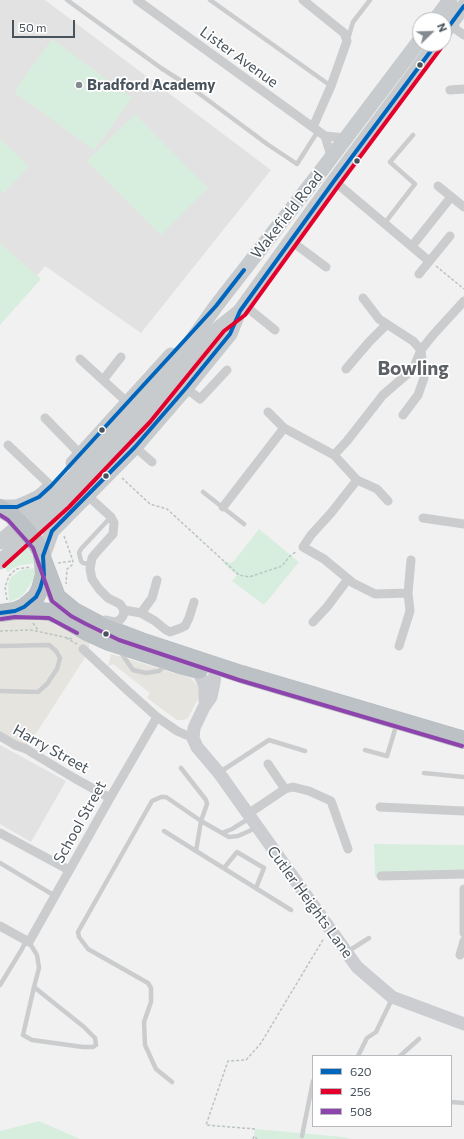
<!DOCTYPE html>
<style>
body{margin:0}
#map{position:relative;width:464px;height:1139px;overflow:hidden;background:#f1f1f1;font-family:Commissioner,sans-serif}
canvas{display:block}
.legend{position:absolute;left:312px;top:1055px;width:140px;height:72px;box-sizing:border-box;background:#fff;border:1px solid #b6babe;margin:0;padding:5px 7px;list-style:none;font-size:12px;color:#49535c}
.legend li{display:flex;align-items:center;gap:8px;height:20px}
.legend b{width:20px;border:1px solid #b6babe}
.north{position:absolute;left:412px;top:12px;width:40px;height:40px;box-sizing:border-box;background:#fff;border:1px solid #b6babe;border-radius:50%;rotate:67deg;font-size:11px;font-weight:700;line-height:16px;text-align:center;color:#49535c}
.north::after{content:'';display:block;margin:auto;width:14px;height:18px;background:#848a90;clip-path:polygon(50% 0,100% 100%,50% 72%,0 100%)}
.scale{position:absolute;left:12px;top:20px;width:63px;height:18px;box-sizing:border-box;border:2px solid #49535c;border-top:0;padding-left:5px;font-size:12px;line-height:14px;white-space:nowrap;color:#49535c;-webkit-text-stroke:3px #fff;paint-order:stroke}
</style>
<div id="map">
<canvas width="464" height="1139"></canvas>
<ul class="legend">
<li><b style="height:5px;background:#0065bd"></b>620</li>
<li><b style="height:5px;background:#e4002b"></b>256</li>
<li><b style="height:5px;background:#8e44ad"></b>508</li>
</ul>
<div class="north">N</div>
<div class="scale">50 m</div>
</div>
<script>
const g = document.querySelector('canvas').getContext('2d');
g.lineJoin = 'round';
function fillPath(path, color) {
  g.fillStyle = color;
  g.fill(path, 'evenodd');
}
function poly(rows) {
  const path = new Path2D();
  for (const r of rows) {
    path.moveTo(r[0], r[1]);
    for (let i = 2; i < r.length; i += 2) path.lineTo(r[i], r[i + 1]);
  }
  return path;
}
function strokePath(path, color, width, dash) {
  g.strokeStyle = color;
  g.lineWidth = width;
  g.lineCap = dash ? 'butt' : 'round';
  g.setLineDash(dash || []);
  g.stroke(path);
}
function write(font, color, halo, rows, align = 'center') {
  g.font = font + ' Commissioner,sans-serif';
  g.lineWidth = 3.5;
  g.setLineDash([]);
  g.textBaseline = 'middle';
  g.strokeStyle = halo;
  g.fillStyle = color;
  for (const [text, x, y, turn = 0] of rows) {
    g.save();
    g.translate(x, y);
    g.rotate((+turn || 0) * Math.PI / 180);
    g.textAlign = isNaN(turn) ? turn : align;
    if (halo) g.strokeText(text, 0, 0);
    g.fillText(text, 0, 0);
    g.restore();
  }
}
const commercial = poly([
 [15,611,92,630,88,653,26,749,0,736,0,613],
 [111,654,191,678,198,686,199,694,198,699,188,718,184,720,177,720,147,698,150,693,113,664,108,666]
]);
const education = poly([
 [0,0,45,0,271,170,141,333,45,266,0,322],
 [0,745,66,781,31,842,0,824]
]);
const green = poly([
 [52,39,132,98,94,150,14,92],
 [135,114,208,188,161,235,87,161],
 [0,139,29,166,4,193,0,190],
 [0,243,41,279,0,325],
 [259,529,299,562,264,605,232,581,237,575,223,563,225,561,230,563,234,561],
 [25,545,34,558,36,563,21,565,13,568,8,572,3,566],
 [36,568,35,577,26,591,20,597,9,602,8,584,11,577,21,570],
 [374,844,464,845,464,874,375,876],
 [39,1121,80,1139,0,1139,0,1131],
 [255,1129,343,1137,352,1139,257,1139,254,1136]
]);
const path = poly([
 [436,266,464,289],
 [122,478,150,504,167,509,239,575,249,577,282,566,290,556,297,551],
 [64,536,73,561,72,565,67,569,66,584],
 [58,563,73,561],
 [7,600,5,587,9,576,16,569,31,567],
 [33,623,38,630],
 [0,631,31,630,73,639],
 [66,638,77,644],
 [255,1129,206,1125,228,1061,246,1060,261,1043,324,938],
 [253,1139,254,1136,257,1139]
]);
const lane = poly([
 [67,0,161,68,189,86,267,144,297,164,318,131],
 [210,0,331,86],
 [348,39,353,22,370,0],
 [384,224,415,184,390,162,413,135],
 [203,492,244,524],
 [90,564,83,563,81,561,79,553,81,549,109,519,109,515],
 [0,646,49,645,56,651,60,658,57,669,47,684,38,692,0,691],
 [119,650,133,670,146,673,159,671,167,664],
 [365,750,387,756,397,723],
 [181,768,206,800,207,804,201,821,196,851,291,910],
 [220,772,269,740,305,751],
 [424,773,464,777],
 [164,831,196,851],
 [222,833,232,829,250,818],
 [0,863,55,896],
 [224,868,237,852,264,868,256,888],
 [29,942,37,955,39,968,34,987,23,1035,32,1040,83,1047,93,1047,96,1045,95,1038,84,1027,34,987],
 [347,952,369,938],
 [0,985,22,949,26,941],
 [358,1056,367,1038,376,1032,392,999],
 [400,1056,419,1039],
 [172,1082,156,1069,145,1045,144,1022,151,1002,151,988,148,983,88,949,79,937,78,932,152,801,161,797,166,797,201,821,229,837,238,836,256,828],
 [451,1102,464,1103],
 [302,1136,313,1081]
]);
const street = poly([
 [137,0,325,136,346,138],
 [303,0,344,33,347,41,331,86,313,127],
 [450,25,464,35],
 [450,90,464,89],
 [325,136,331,156],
 [334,181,429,261],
 [438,186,464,207],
 [291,241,326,267],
 [412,246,451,197],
 [419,274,450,236],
 [363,298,379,319,413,341,421,350,413,369,383,395,347,441,334,455,357,480,331,513,311,535,303,547,324,559,353,583,375,594,408,593,411,560],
 [244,305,275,330],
 [80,359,128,403],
 [346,369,369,342,387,324],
 [103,380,121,357],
 [186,388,200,399,227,370],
 [268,412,284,428],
 [403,415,418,395,424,378,421,350,433,335,464,301],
 [45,418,81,455],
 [8,445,51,486],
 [135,447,152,462],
 [357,480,377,489,388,501],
 [88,496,111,517,114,523,113,534,95,554,92,558,90,569,92,579,99,589,108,598,120,604,124,610,123,616,120,620,115,622,105,620],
 [223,507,284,428,334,455],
 [423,518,464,524],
 [124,610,141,613,155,621,166,630,170,632,181,628,185,626,189,618,194,602],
 [141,613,152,598,157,580],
 [313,622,327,607,348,579],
 [399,646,410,611,408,593],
 [83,649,127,690,157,717,177,731,186,735,193,736],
 [0,736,15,745,26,749,74,778,110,798],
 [268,764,285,789],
 [380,807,464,811],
 [248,814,285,789,293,787,309,791,331,801,348,849],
 [0,833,69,870],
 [381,876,464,874],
 [464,889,464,933],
 [0,926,29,942,110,798,157,717],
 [460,955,464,941]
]);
const secondary = poly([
 [216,664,214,683,211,697,204,707,194,728,193,738,197,747,219,773,357,967,392,997,464,1024],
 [191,669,199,673,203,681,205,687,205,701]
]);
const primary = poly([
 [435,20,450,0],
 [444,33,464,6],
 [73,463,171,355],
 [0,507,17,507,29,502,39,497,48,489],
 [0,542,57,493,110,440,158,388,216,306,321,171,420,40],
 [43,556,52,531,135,447,186,388,230,334,238,314],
 [0,562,65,503,145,418,220,327,240,311,334,181,436,44]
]);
const highway = poly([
 [0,508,12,515,17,521],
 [43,560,57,597,74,611,104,627,141,641,241,674,464,740],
 [15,611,41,611,50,612,58,615,87,632,109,642,180,665,199,670],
 [0,613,15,611,24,607,36,597,40,589,44,575,43,560,41,551,33,539]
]);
const highwayBridge = poly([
 [17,521,33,539]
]);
const bus1 = poly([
 [444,33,464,6],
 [0,507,17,507,39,497,51,486,216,306,244,270],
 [0,613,15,611,24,607,36,597,40,589,44,575,43,556,52,531,135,447,186,388,230,334,240,311,334,181,436,44]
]);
const bus2 = poly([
 [4,566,69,507,150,422,224,331,245,315,339,185,441,48]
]);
const bus3 = poly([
 [0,515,8,520,33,548,52,601,71,616,86,624,119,640,239,680,462,746],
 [1,619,15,617,49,618,77,633]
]);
const markers = [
 [420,65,3.5,"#49535c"],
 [79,85,4,"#848a90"],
 [357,161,3.5,"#49535c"],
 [102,430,3.5,"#49535c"],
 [106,476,3.5,"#49535c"],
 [106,634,3.5,"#49535c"]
];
const streetNames = [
 ["Lister Avenue",239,57,36],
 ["Wakefield Road",287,215,-52],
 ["Harry Street",51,749,29],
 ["School Street",80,822,-61],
 ["Cutler Heights Lane",310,902,54]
];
const poiNames = [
 ["Bradford Academy",87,85]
];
const districtNames = [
 ["Bowling",413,369]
];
fillPath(commercial, '#e5e4df');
fillPath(education, '#e3e2e2');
fillPath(green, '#d7eedf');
strokePath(highway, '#b6bbc0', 18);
strokePath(path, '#bac4c1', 1.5, [3, 2]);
strokePath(lane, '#cbccce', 4.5);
strokePath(street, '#cbccce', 9);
strokePath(secondary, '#cbcdd0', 13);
strokePath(primary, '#c7cbcd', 15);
strokePath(highway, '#bcc1c5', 17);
strokePath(highwayBridge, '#b6bbc0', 18, []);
strokePath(highwayBridge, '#bcc1c5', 17);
strokePath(bus1, '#0065bd', 4);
strokePath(bus2, '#e4002b', 4);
strokePath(bus3, '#8e44ad', 4);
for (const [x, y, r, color] of markers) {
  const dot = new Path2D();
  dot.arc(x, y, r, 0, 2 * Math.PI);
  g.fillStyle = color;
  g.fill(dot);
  strokePath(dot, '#fff', 1.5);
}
write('15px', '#49535c', '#fff', streetNames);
write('bold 15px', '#49535c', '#fff', poiNames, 'left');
write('bold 19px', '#5d6064', '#fff', districtNames);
</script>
